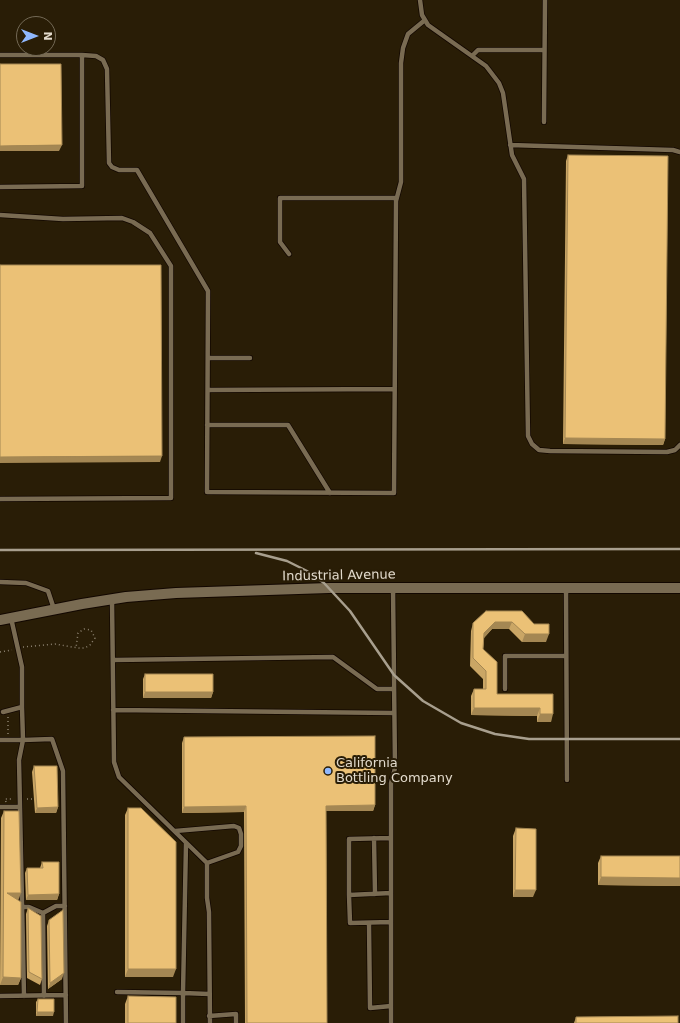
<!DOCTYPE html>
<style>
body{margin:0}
#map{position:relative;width:680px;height:1023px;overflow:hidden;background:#291d06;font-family:"DejaVu Sans",sans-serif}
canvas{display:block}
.north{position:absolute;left:16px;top:16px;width:40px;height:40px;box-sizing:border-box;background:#291d06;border:1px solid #736955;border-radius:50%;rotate:90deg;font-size:11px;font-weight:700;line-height:16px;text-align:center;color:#e2dacc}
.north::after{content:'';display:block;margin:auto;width:14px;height:18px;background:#90b8fd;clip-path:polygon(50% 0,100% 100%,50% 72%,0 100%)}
</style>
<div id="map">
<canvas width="680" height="1023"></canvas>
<div class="north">N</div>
</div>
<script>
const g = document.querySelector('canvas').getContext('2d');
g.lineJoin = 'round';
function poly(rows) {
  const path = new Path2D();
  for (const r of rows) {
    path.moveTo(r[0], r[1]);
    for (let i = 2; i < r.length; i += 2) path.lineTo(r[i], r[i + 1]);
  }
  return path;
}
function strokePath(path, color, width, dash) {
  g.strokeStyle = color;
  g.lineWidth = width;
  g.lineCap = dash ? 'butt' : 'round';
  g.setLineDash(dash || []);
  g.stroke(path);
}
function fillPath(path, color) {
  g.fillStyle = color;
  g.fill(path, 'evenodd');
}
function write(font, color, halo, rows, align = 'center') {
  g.font = font + ' "DejaVu Sans",sans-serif';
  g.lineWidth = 4;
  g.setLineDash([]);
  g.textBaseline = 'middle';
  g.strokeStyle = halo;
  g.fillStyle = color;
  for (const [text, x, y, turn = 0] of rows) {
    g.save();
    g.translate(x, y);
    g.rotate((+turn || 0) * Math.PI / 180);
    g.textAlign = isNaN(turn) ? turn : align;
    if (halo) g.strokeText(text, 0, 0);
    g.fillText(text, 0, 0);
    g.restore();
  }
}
const path = poly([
 [23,647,55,644,72,647,79,648,85,648,90,645,95,638,91,630,84,629,78,633,76,648],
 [0,652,12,650],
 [8,717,8,735],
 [27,799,35,799],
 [6,802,5,799,13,799]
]);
const lane = poly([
 [420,0,422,15,428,25,486,66,499,83,503,93,512,155,524,179,528,436,532,444,539,450,550,451,667,452,675,450,680,445],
 [0,55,82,55,82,186,0,187],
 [82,55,96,56,103,60,107,69,109,163,112,167,119,170,137,170,208,291,207,492,394,493,396,201,401,182,401,63,403,48,408,34,425,20],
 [473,55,478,50,544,50],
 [544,122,545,0],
 [510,145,673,150,680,152],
 [0,215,63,219,122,218,133,222,150,233,171,266,171,498,0,499],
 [289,254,280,242,280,198,396,198],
 [208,358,250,358],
 [208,390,394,389],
 [207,425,288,425,330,493],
 [0,582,26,583,48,591,54,609],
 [566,588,567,780],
 [112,599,114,762,119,777,207,863,207,898,209,912,210,1023],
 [113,660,333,657,377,689,394,689],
 [505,689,505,656,566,656],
 [22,707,23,740,52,739,63,771,66,1023],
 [113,710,394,713],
 [3,712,22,707,22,667,11,618],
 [0,740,23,740,19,760,24,996],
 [0,807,20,807],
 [175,831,234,826,239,828,241,834,241,846,238,852,207,863],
 [374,838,375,894],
 [391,838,349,839,349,895,391,893],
 [349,895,350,923,391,922],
 [22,907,29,907,43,913,56,906,65,906],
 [43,913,44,996],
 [369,923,370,1008,391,1006],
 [117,992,183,993,186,843],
 [0,996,66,995],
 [209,1016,236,1014,236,1023],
 [183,1023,183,993,209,994],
 [391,1023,391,783,395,768,393,587]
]);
const secondary = poly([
 [0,620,82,604,126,597,176,593,329,588,680,588]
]);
const rail = poly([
 [0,550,680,549],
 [256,553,287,561,307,571,324,583,350,611,394,675,423,701,461,723,495,734,529,739,680,739]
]);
const wall = poly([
 [568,155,665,439,663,445,563,444,566,161],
 [522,611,546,642,522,642,509,629,492,629,484,638,483,649,497,694,553,694,551,722,537,722,537,716,471,715,471,696,474,689,483,689,483,679,470,666,471,631,473,623],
 [145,674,213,692,211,698,143,698,143,679],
 [184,737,375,805,373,811,326,811,327,1023,245,1023,244,812,182,813,182,743],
 [34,766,58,807,56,813,35,813,32,772],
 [128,808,173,977,125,977,125,815],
 [4,811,18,900,21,978,18,985,0,985,1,818],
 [516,828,533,897,513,897,513,836],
 [601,856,680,856,680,886,598,885,598,863],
 [42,862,59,894,57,900,26,900,25,873,27,868,40,868],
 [28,908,42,979,40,985,27,978,26,914],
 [49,920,62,979,48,989,47,926],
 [128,996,176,1023,125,1023,125,1004],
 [38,999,53,1016,36,1016,36,1002],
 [576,1017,678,1023,574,1023]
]);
const shadedWall = poly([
 [62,145,59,151,0,151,0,146],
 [565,438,665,439,663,445,563,444],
 [162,456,160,462,0,463,0,457],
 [495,622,512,622,509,629,492,629,481,641,484,633],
 [525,634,549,634,546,642,522,642],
 [145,692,213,692,211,698,143,698],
 [474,708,540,708,537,716,471,715],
 [540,714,553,714,551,722,537,722],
 [375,805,373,811,324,811,326,806],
 [246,806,244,812,182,813,184,807],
 [58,807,56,813,35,813,37,808],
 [601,877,680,878,680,886,598,885],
 [515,890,536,890,533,897,513,897],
 [7,893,21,893,18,901],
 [59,894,57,900,26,900,28,895],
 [128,969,176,969,173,977,125,977],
 [64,973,62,979,48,989,50,983],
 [3,977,21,978,18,985,0,985],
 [37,1012,54,1012,53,1016,36,1016]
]);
const building = poly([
 [0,64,61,64,62,145,0,146,0,64],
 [568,155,668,156,665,439,565,438,568,155],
 [0,265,161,265,162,456,0,457,0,265],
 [486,611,522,611,534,624,549,624,549,634,525,634,512,622,495,622,484,633,483,649,497,662,497,694,553,694,553,714,540,714,540,708,474,708,474,689,486,689,486,671,473,658,473,623,486,611],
 [145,674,213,674,213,692,145,692,145,674],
 [375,736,375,805,326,806,327,1023,247,1023,246,806,184,807,184,737,375,736],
 [34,766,57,766,58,807,37,808,34,766],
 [128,808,141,808,176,842,176,969,128,969,128,808],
 [4,811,19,811,21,893,7,893,21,902,21,978,3,977,4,811],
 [516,828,536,829,536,890,515,890,516,828],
 [601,856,680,856,680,878,601,877,601,856],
 [42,862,59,862,59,894,28,895,27,868,43,868,42,862],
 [28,908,41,916,42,979,29,972,28,908],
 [63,910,64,973,50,983,49,920,63,910],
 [128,996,176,997,176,1023,128,1023,128,996],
 [38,999,54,999,54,1012,37,1012,38,999],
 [678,1016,678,1023,576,1023,576,1017,678,1016]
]);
const markers = [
 [328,771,4,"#90b8fd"]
];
const streetNames = [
 ["Industrial Avenue",339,576,-1]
];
const poiNames = [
 ["California",336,764],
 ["Bottling Company",336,779]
];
strokePath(lane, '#120700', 6);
strokePath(secondary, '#120700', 12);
strokePath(path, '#8c8270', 1.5, [1, 3]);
strokePath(lane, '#796b52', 4.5);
strokePath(secondary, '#796b52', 10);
strokePath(rail, '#a89f8e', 2.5);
fillPath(wall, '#caa665');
fillPath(shadedWall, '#a48753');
fillPath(building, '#ebc176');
strokePath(building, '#a48753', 1);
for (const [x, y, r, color] of markers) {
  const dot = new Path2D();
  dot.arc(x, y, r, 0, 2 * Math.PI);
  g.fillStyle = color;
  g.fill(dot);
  strokePath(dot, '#291d06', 1.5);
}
write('13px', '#e2dacc', '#291d06', streetNames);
write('13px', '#e2dacc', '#291d06', poiNames, 'left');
</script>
